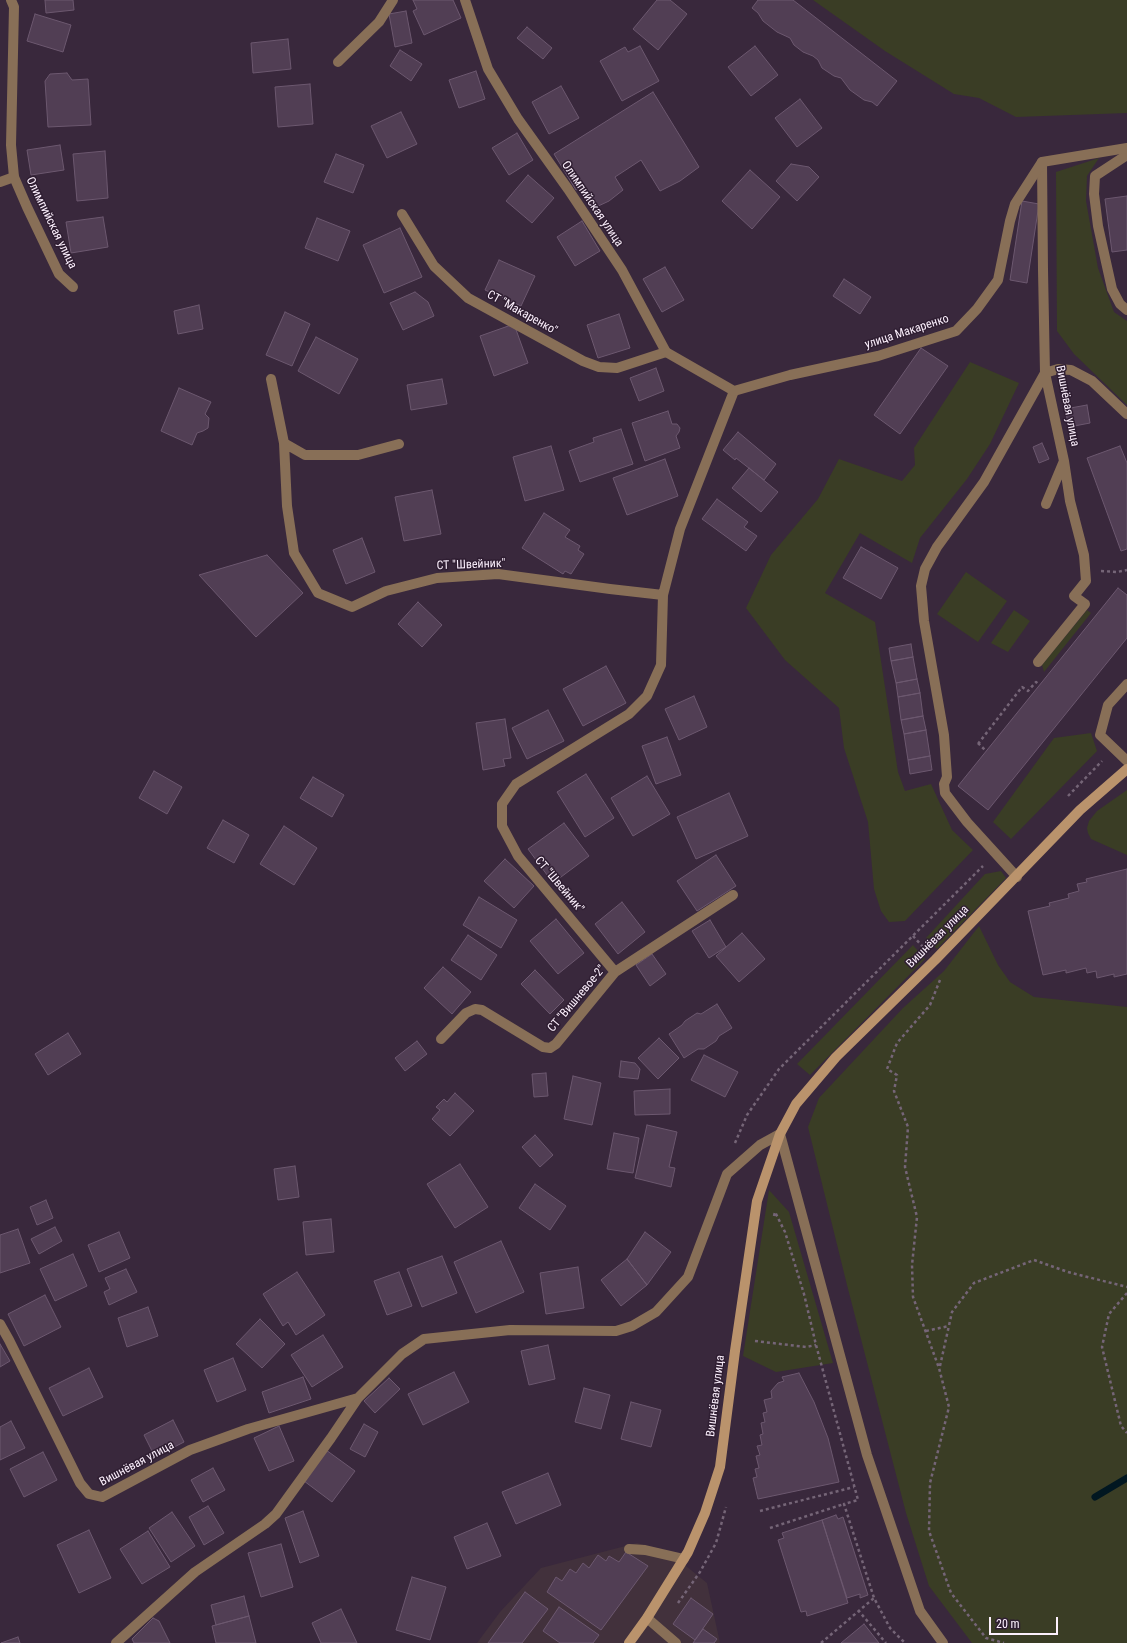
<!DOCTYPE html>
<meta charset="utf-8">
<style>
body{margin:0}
#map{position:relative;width:1127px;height:1643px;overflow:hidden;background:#39283c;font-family:"Roboto Condensed",sans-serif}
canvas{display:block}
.scale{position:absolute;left:989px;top:1617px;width:69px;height:18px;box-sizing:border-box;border:2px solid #fcf0fd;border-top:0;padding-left:5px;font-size:12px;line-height:14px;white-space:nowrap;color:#fcf0fd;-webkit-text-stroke:3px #2f1e32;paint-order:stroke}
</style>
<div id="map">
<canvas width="1127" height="1643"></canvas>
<div class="scale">20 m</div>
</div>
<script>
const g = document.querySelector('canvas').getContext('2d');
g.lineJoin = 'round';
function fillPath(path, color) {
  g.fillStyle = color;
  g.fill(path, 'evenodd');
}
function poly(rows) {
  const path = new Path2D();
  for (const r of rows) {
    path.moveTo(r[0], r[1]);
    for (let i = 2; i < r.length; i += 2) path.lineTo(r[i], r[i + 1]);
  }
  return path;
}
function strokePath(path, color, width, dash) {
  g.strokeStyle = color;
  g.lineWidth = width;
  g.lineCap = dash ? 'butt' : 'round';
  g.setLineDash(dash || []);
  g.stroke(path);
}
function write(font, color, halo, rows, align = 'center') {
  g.font = font + ' "Roboto Condensed",sans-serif';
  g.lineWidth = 3;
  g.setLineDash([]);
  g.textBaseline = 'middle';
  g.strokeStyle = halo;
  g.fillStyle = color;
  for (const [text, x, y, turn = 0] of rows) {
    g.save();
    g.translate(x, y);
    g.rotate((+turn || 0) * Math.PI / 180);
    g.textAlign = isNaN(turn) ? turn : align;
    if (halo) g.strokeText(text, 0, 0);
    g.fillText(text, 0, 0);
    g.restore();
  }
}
const commercial = poly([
 [637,1543,670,1553,707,1583,720,1643,477,1643,500,1612,541,1568]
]);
const green = poly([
 [813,0,1127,0,1127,113,1016,117,979,98,954,94,885,51],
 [1099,158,1087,176,1086,201,1098,268,1114,312,1127,321,1127,405,1074,354,1057,331,1056,172],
 [970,362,1019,383,990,444,967,479,920,538,912,563,860,533,825,593,875,622,898,772,905,791,931,784,952,830,973,850,905,921,889,922,881,911,874,889,868,822,844,748,839,708,785,660,746,608,771,555,818,499,839,459,902,481,915,465,914,448],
 [966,572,1007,601,978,642,937,614],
 [1014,610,1030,621,1008,652,991,643],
 [1087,610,1091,613,1044,672,1042,665],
 [1091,733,1097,751,1011,839,993,822,1054,738],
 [1127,790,1127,855,1091,839,1088,833,1087,828,1089,821,1097,811],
 [1001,871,1006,878,937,949,926,938,985,874],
 [979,926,998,965,1010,982,1034,997,1127,1007,1127,1643,972,1643,929,1586,906,1513,847,1285,808,1127,819,1098,903,1008,944,971],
 [913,945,925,959,810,1075,797,1064],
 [769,1190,789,1212,833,1363,776,1372,743,1356]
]);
const stream = poly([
 [1095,1497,1127,1478]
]);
const building = poly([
 [45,0,73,0,74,10,46,13,45,0],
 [413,0,453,0,461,18,424,35,413,11,417,9,413,0],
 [657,0,670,0,687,14,658,50,633,29,657,0],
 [758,0,793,0,897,81,877,106,872,102,864,100,850,90,841,78,834,76,822,68,818,60,813,56,803,52,794,45,790,38,777,32,763,21,758,13,752,8,758,0],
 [406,11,412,43,395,47,389,14,406,11],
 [35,14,71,25,63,52,27,41,35,14],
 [527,27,552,48,543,59,517,38,527,27],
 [288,39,291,69,253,73,251,43,288,39],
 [640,46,659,81,622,101,600,61,625,47,628,52,640,46],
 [755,46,778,75,751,96,728,67,755,46],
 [400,50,422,64,411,81,390,66,400,50],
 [476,71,485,99,459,108,449,80,476,71],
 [67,73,72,80,88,79,91,125,48,127,45,81,50,74,67,73],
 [310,84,313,124,278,127,275,87,310,84],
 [561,86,579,118,549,134,532,102,561,86],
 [653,92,699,167,680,181,660,191,641,160,615,177,623,190,609,201,594,208,581,187,576,190,554,154,653,92],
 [800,99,822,128,797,147,775,118,800,99],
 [401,112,417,144,387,158,371,126,401,112],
 [517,133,533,160,509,175,492,148,517,133],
 [60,145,64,170,31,175,27,150,60,145],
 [105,151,108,198,77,201,73,154,105,151],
 [336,154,364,165,353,193,324,182,336,154],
 [791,164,809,167,819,177,797,201,776,181,791,164],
 [750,170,780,197,752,229,722,201,750,170],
 [528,175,554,198,532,223,506,201,528,175],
 [1127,196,1127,250,1112,252,1105,199,1127,196],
 [1022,201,1039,204,1027,283,1010,280,1022,201],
 [103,217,108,247,71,253,66,222,103,217],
 [317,218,350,231,338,261,305,248,317,218],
 [582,221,600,251,575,266,557,237,582,221],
 [400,228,422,277,384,293,363,245,400,228],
 [499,260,535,276,521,306,485,290,499,260],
 [665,267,684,300,662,312,643,279,665,267],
 [844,279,871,297,860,314,833,296,844,279],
 [415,292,428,302,434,316,403,330,390,303,415,292],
 [199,305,203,329,178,334,174,311,199,305],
 [285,312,310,324,292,366,266,355,285,312],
 [619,314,630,348,598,358,587,325,619,314],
 [514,324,528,363,494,376,480,336,514,324],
 [316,337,358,359,339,394,298,371,316,337],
 [921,348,948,366,900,434,874,415,921,348],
 [656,368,664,391,639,401,630,378,656,368],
 [442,379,447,404,411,410,407,385,442,379],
 [179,388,211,402,205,414,209,418,208,428,203,431,197,433,192,445,161,431,179,388],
 [1087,405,1090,423,1069,427,1065,409,1087,405],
 [668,411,672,424,677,424,680,428,679,432,676,436,680,448,645,461,632,423,668,411],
 [621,429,633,464,580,482,569,451,594,442,593,438,621,429],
 [738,432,776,464,764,480,736,458,735,460,723,450,738,432],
 [1042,443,1049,459,1039,463,1033,447,1042,443],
 [551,446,564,490,525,501,513,457,551,446],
 [1120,446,1127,463,1127,549,1121,551,1087,458,1120,446],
 [665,459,678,496,627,515,613,478,665,459],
 [749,468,778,492,761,512,732,488,749,468],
 [432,490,441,534,404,541,395,497,432,490],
 [717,499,748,522,744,527,757,536,746,551,702,519,717,499],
 [544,513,570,530,565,537,580,546,578,550,584,554,571,574,565,571,563,574,522,548,544,513],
 [362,538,375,572,346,584,333,550,362,538],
 [861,547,898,568,881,599,843,578,861,547],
 [267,555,303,593,256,637,199,575,267,555],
 [1118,588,1127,595,1127,638,988,810,958,786,1118,588],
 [418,602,442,625,422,647,398,624,418,602],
 [911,644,913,657,891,661,889,648,911,644],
 [913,657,917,679,896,683,891,661,913,657],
 [606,666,626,703,583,726,563,689,606,666],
 [917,679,920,693,898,697,896,683,917,679],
 [920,693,923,716,901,720,898,697,920,693],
 [694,696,707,727,679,740,665,709,694,696],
 [548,710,564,741,527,759,512,728,548,710],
 [923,716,926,730,904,734,901,720,923,716],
 [505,719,511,758,503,759,505,766,483,770,476,723,505,719],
 [926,730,930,756,908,760,904,734,926,730],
 [667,737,681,775,656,784,642,746,667,737],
 [930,756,932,770,910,774,908,760,930,756],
 [154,771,182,787,167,814,139,798,154,771],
 [586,774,614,818,585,837,557,792,586,774],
 [647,776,670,814,633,836,611,798,647,776],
 [313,777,344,795,332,817,300,798,313,777],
 [729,793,748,836,696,859,677,817,729,793],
 [223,820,249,835,234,863,207,848,223,820],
 [564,823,589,856,553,883,528,849,564,823],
 [284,826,317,848,294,885,260,864,284,826],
 [716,855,736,886,697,911,677,881,716,855],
 [505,859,534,886,514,908,484,881,505,859],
 [1127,869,1127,974,1114,977,1114,974,1097,978,1096,971,1087,973,1086,968,1066,973,1066,970,1043,975,1028,911,1050,906,1049,903,1069,898,1068,894,1079,891,1077,884,1087,882,1086,879,1127,869],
 [479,897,517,920,501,948,463,925,479,897],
 [622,902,645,932,618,954,595,924,622,902],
 [556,919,584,953,558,974,530,941,556,919],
 [710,920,726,947,709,958,692,931,710,920],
 [742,933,765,959,739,982,716,956,742,933],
 [468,935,497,955,481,980,451,960,468,935],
 [652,954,666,974,650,986,636,965,652,954],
 [443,967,471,992,452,1014,424,988,443,967],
 [535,970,564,1000,550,1014,521,984,535,970],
 [717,1004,732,1028,719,1036,716,1041,704,1049,698,1049,684,1058,669,1034,682,1025,685,1021,697,1013,701,1014,717,1004],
 [68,1033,81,1054,48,1075,35,1054,68,1033],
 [659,1038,679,1058,658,1079,638,1058,659,1038],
 [417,1041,427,1054,405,1071,395,1058,417,1041],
 [704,1055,738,1072,725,1097,691,1080,704,1055],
 [621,1061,635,1063,640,1069,638,1079,619,1077,621,1061],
 [546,1073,548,1096,534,1097,532,1074,546,1073],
 [573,1076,601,1083,592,1125,564,1119,573,1076],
 [670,1089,670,1114,635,1115,634,1091,670,1089],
 [455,1093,474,1111,450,1136,432,1119,440,1110,436,1107,444,1099,447,1102,455,1093],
 [647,1125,677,1132,669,1167,675,1168,671,1187,635,1178,647,1125],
 [614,1133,639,1138,633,1173,607,1169,614,1133],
 [535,1135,553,1155,540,1167,522,1147,535,1135],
 [460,1164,488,1207,455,1228,427,1184,460,1164],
 [295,1166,299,1197,278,1200,274,1169,295,1166],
 [535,1184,566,1206,550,1230,519,1208,535,1184],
 [46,1200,53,1218,37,1225,30,1207,46,1200],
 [331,1219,334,1252,306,1255,303,1222,331,1219],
 [55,1227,62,1241,39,1254,31,1239,55,1227],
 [18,1229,30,1263,0,1273,0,1235,18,1229],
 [119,1232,130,1258,99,1272,88,1245,119,1232],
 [645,1232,671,1252,647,1285,627,1259,645,1232],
 [501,1241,524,1292,476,1313,454,1262,501,1241],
 [73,1254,87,1286,55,1301,40,1269,73,1254],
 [442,1256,457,1293,422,1307,407,1269,442,1256],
 [627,1259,647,1285,621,1306,601,1280,627,1259],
 [578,1267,584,1308,546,1314,540,1273,578,1267],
 [126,1269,137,1292,109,1305,104,1292,110,1289,105,1278,126,1269],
 [297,1272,325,1315,296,1335,288,1322,283,1326,263,1294,297,1272],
 [399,1272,412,1306,387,1315,374,1281,399,1272],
 [45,1295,61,1327,24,1346,8,1314,45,1295],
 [148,1307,158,1336,127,1347,118,1318,148,1307],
 [260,1319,285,1344,262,1368,236,1344,260,1319],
 [323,1335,343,1367,312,1387,291,1355,323,1335],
 [0,1344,10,1361,0,1367,0,1344],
 [548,1345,555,1379,529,1385,521,1351,548,1345],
 [233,1358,246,1390,217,1402,204,1370,233,1358],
 [89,1368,103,1397,63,1416,49,1388,89,1368],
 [454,1372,469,1402,423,1425,408,1394,454,1372],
 [799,1373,814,1402,828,1438,839,1482,758,1499,753,1478,757,1477,755,1469,759,1468,756,1456,760,1455,757,1446,762,1445,760,1435,763,1434,761,1423,765,1422,763,1413,767,1412,764,1400,772,1398,771,1391,778,1383,784,1381,782,1377,799,1373],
 [303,1377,311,1399,269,1413,262,1392,303,1377],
 [389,1378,400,1389,375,1413,364,1401,389,1378],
 [584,1388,610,1395,601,1429,575,1422,584,1388],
 [631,1402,661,1410,651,1447,621,1439,631,1402],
 [173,1420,184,1442,155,1457,144,1435,173,1420],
 [11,1421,25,1448,0,1460,0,1427,11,1421],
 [364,1424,378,1432,365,1457,350,1449,364,1424],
 [279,1426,294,1461,269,1471,254,1438,279,1426],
 [326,1450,355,1471,332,1502,304,1481,326,1450],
 [43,1452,57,1480,24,1497,10,1469,43,1452],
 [213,1468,225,1490,203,1502,191,1480,213,1468],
 [548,1473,561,1505,516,1524,502,1492,548,1473],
 [208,1506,224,1533,204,1545,189,1517,208,1506],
 [303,1511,319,1556,300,1563,285,1518,303,1511],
 [172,1512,195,1546,171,1562,149,1528,172,1512],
 [836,1515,838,1519,843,1517,868,1595,860,1598,860,1594,847,1598,822,1520,836,1515],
 [822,1520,848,1603,807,1616,806,1611,801,1612,778,1540,784,1538,782,1533,822,1520],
 [487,1523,501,1556,467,1569,454,1537,487,1523],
 [89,1530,111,1578,79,1593,57,1545,89,1530],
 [148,1531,170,1567,142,1584,120,1549,148,1531],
 [281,1544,293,1587,261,1597,248,1553,281,1544],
 [626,1552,648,1566,601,1630,547,1592,556,1577,562,1581,570,1569,576,1573,583,1563,589,1568,598,1555,606,1561,609,1556,619,1562,626,1552],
 [412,1577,446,1587,430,1640,396,1630,412,1577],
 [525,1592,548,1609,522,1643,488,1643,525,1592],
 [244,1596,249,1616,216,1625,211,1605,244,1596],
 [691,1598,713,1614,695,1640,673,1624,691,1598],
 [559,1607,599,1635,593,1643,560,1643,543,1631,559,1607],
 [341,1609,357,1643,321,1643,312,1623,341,1609],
 [249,1616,256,1643,216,1643,212,1626,249,1616],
 [153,1618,159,1621,170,1643,134,1643,132,1639,153,1618],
 [864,1624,879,1643,841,1643,864,1624],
 [703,1629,717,1639,714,1643,693,1643,703,1629],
 [18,1637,20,1643,1,1643,18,1637]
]);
const path = poly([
 [1101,571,1117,572,1127,570],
 [978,743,986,751],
 [978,744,1022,687,1028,691,1036,682,1039,685],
 [1068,796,1102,761],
 [913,936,923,947],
 [940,980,930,1005,897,1043,887,1069,897,1075,894,1091,908,1127,905,1167,917,1217,912,1265,913,1297,939,1368,949,1407,930,1483,929,1531,951,1593,986,1638,1004,1643],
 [735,1143,747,1115,779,1069,983,866],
 [774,1216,775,1212,785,1232,804,1294,816,1345,858,1500,844,1504,874,1598,890,1628,905,1643],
 [1127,1293,1109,1314,1102,1347,1121,1426,1127,1433],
 [926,1331,949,1326],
 [755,1341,806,1347,816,1345],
 [940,1366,952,1312,974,1283,1034,1260,1068,1272,1127,1287],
 [760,1511,854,1487],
 [770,1528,844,1504],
 [678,1603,700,1572,716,1543,726,1507],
 [858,1610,886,1643],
 [821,1643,874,1598]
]);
const lane = poly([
 [338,62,379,22,393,0],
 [1127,155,1095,176,1094,194,1098,226,1112,289,1120,304,1127,310],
 [0,182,14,177],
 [402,214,434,266,468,298,583,361,599,367,617,368,666,352],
 [271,379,284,443,287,506,294,553,318,593,352,607,386,591,437,578,498,574,610,589,663,595],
 [284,443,305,455,358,455,399,444],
 [1046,504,1064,461],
 [1038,662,1085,604,1074,596,1086,581,1084,555,1070,501,1064,461,1045,373,1043,270,1042,162],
 [1127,684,1108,705,1100,735,1127,761],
 [1017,877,967,822,945,793,944,784,947,777,944,735,924,621,921,586,925,569,937,547,984,482,1045,373,1058,369,1071,370,1092,381,1127,414],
 [615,972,518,856,502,826,502,804,516,784,629,714,647,696,661,665,663,595,680,529,734,391],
 [441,1039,466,1013,475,1009,482,1010,543,1047,550,1048,556,1044,615,972,733,895],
 [629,1549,645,1550,684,1559]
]);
const street = poly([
 [11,0,14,7,11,145,14,177,27,207,59,274,73,287],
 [465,0,488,69,518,119,568,189,622,270,666,352,734,391,790,375,878,356,956,331,977,309,998,280,1010,221,1015,204,1042,162,1127,148],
 [0,1324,9,1340,80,1483,89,1494,102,1497,190,1450,248,1429,358,1398],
 [647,1618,676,1643],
 [116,1643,195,1572,265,1524,276,1514,331,1438,358,1398,402,1354,424,1339,510,1330,616,1331,632,1326,656,1312,688,1277,727,1174,760,1145,780,1134,867,1455,920,1611,943,1643]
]);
const secondary = poly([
 [629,1643,647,1618,688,1552,705,1513,720,1467,735,1351,757,1201,780,1134,796,1104,836,1057,935,960,1080,810,1127,769]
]);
const streetNames = [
 ["Олимпийская улица",592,204,56],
 ["Олимпийская улица",51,223,64],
 ["СТ \"Макаренко\"",522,313,29],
 ["улица Макаренко",907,332,-18],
 ["Вишнёвая улица",1067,406,79],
 ["СТ \"Швейник\"",471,565,-2],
 ["СТ \"Швейник\"",559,885,50],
 ["Вишнёвая улица",938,937,-45],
 ["СТ \"Вишневое-2\"",577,999,-50],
 ["Вишнёвая улица",716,1396,-83],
 ["Вишнёвая улица",137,1464,-28]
];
fillPath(commercial, '#42313c');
fillPath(green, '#3a3d25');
strokePath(stream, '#011721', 7);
fillPath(building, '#513e54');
strokePath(building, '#6c586f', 1);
strokePath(path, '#756577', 2.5, [3, 3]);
strokePath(lane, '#886f57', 10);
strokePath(street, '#886f57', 10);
strokePath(secondary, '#ba936c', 10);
write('12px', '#fcf0fd', '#2f1e32', streetNames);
</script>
